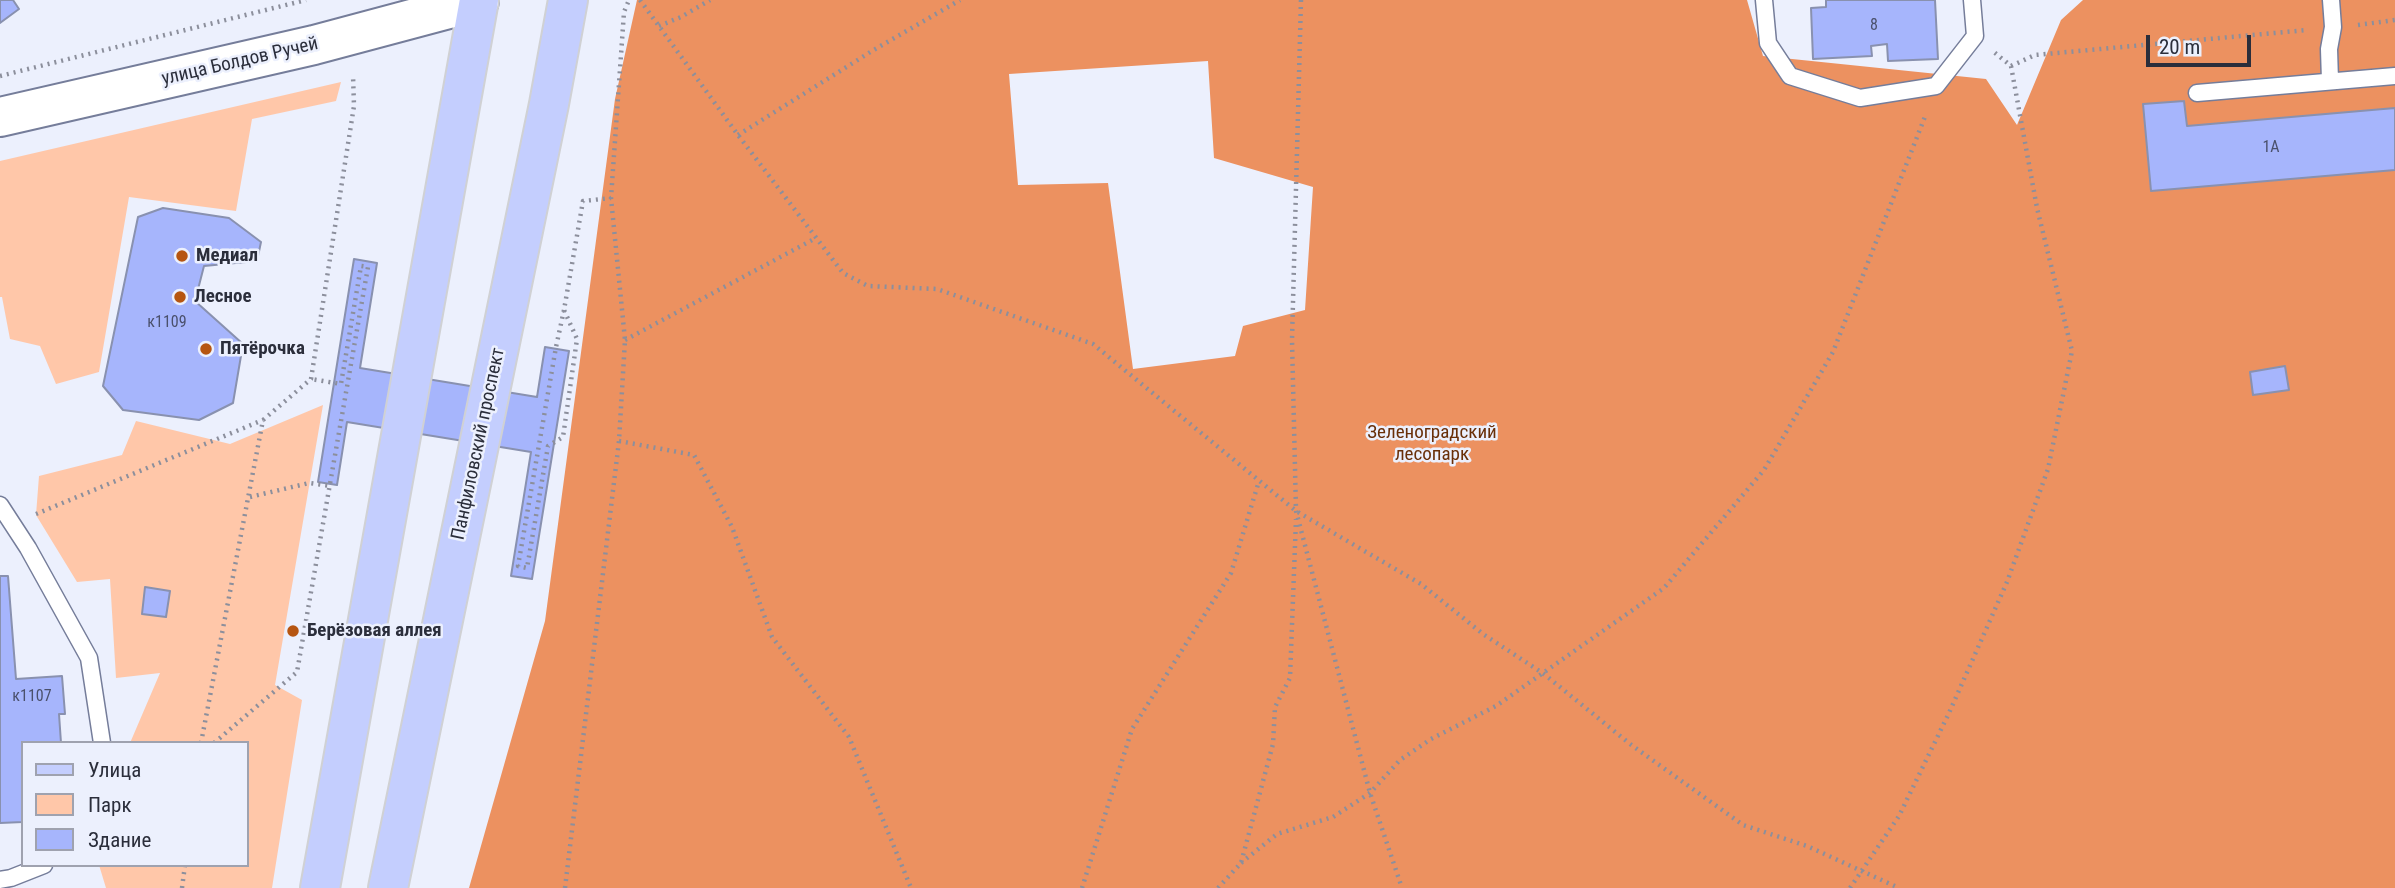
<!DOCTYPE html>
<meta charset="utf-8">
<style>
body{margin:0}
#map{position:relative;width:2395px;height:888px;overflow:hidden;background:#ecf0fd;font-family:"Roboto Condensed",sans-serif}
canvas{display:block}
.legend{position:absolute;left:21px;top:741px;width:228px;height:126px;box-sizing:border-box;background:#ecf0fd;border:2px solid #9fa2af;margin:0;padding:9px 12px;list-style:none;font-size:21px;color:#2b2e3b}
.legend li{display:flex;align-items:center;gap:14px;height:35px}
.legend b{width:35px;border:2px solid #9fa2af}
.scale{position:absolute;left:2146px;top:35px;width:105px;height:32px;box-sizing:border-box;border:4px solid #2b2e3b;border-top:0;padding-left:9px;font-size:21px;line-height:24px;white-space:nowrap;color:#2b2e3b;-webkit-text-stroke:5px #ecf0fd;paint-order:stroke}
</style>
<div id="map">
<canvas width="2395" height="888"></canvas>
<ul class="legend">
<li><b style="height:9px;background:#c4cefe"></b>Улица</li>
<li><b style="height:19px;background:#ffc7a9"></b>Парк</li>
<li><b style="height:19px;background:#a6b5fc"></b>Здание</li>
</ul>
<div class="scale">20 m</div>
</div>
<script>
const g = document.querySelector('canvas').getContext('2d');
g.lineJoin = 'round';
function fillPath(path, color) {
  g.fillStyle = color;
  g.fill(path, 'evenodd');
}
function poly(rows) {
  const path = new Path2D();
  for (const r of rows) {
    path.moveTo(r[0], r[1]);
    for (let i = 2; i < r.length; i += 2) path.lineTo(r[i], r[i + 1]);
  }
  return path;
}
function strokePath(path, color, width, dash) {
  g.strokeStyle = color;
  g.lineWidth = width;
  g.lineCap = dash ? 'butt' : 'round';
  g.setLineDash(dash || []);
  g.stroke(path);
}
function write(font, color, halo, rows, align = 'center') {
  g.font = font + ' "Roboto Condensed",sans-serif';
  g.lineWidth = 5;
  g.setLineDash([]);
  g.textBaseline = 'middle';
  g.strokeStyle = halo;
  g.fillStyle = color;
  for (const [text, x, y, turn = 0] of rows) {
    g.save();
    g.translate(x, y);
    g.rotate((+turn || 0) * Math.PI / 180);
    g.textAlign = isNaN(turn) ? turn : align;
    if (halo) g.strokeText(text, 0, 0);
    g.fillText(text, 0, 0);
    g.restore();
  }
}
const green = poly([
 [341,82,336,101,252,119,236,211,129,197,99,372,56,384,40,346,10,339,2,297,0,297,0,161],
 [323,405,275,685,302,700,272,888,106,888,99,865,247,865,247,743,130,743,160,673,116,678,110,579,77,582,36,515,39,476,122,455,136,421,230,444]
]);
const forest = poly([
 [637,0,1747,0,1763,56,1986,79,2017,125,2061,20,2083,0,2395,0,2395,888,469,888,545,621,615,99],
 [1208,61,1214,158,1313,187,1305,310,1243,326,1235,356,1133,369,1108,183,1018,185,1009,74]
]);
const building = poly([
 [0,0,13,0,19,9,0,23,0,0],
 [1826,0,1935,0,1938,59,1888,61,1887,44,1871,46,1872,56,1813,59,1811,8,1826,7,1826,0],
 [2184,101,2187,126,2395,108,2395,170,2151,191,2143,104,2184,101],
 [163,208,229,218,261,242,257,261,204,266,195,301,243,344,233,403,199,420,123,410,103,386,138,217,163,208],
 [354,259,377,263,360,368,537,397,545,347,569,351,532,579,511,576,531,452,347,422,337,485,318,482,354,259],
 [2285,366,2289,390,2253,395,2250,372,2285,366],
 [0,576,8,576,16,679,62,676,65,714,59,714,61,743,23,743,23,822,0,823,0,576],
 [145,587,170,591,166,617,142,614,145,587]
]);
const path = poly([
 [640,0,738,135,843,273,868,286,937,289,1093,344,1296,511,1421,584,1483,634,1544,674,1630,744,1743,825,1807,846,1899,888],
 [1301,0,1292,340,1296,511,1370,793,1402,888],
 [2358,25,2395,20],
 [659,26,681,17,710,0],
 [2011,66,2035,55,2307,30],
 [0,76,306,0],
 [738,135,872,51,960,0],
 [564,310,556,347,518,566,527,568,548,446,563,437,577,339,564,310,583,201,611,198],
 [625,340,816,238],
 [619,441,694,455,732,527,772,637,849,737,911,888],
 [250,497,309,483,331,486],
 [36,514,263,420],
 [201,743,263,420,311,379,354,106,353,75],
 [214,743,297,672,368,267,361,266,341,384,311,379],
 [1241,863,1277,834,1333,817,1370,793,1400,760,1431,739,1496,706,1664,588,1764,470,1833,352,1926,114],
 [182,888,185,865],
 [565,888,619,441,625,340,611,198,624,12,629,0],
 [1082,888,1132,729,1231,573,1259,481],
 [1218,888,1241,863,1273,744,1275,707,1290,678,1296,519],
 [1850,888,1899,816,1949,713,2007,582,2048,469,2072,351,2037,208,2011,66,1994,52]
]);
const service = poly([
 [1764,0,1768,43,1790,76,1860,98,1936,86,1975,36,1972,0],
 [2330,81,2329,49,2333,27,2331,0],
 [2197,93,2395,76],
 [0,505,28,548,89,658,102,743],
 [0,880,11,878,44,865]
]);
const tertiary = poly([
 [0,117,314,45,479,1]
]);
const primary = poly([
 [320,888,479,0],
 [388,888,549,104,568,0]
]);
const markers = [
 [182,256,7,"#b65511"],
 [180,297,7,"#b65511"],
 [206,349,7,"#b65511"],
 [293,631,7,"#b65511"]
];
const numberNames = [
 ["8",1874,26],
 ["1А",2271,148],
 ["к1109",167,323],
 ["к1107",32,697]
];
const streetNames = [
 ["улица Болдов Ручей",240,62,-13],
 ["Панфиловский проспект",479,444,-78]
];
const poiNames = [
 ["Медиал",196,256],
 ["Лесное",194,297],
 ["Пятёрочка",220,349],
 ["Берёзовая аллея",307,631]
];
const parkNames = [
 ["Зеленоградский",1432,433],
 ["лесопарк",1432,455]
];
fillPath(green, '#ffc7a9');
fillPath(forest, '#ec9160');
fillPath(building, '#a6b5fc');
strokePath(building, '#8991af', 2);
strokePath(service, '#757d9a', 19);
strokePath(tertiary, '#757d9a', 42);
strokePath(primary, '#d0d1d4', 42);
strokePath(path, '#8c8f9c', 4.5, [2, 5]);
strokePath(service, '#fff', 16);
strokePath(tertiary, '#fff', 38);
strokePath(primary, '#c4cefe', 38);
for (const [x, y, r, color] of markers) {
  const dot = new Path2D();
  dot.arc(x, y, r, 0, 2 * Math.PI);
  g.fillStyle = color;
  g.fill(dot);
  strokePath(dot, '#ecf0fd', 2.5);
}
write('16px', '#4a506b', null, numberNames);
write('19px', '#2b2e3b', '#ecf0fd', streetNames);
write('bold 19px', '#2b2e3b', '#ecf0fd', poiNames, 'left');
write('19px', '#692f09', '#ecf0fd', parkNames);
</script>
